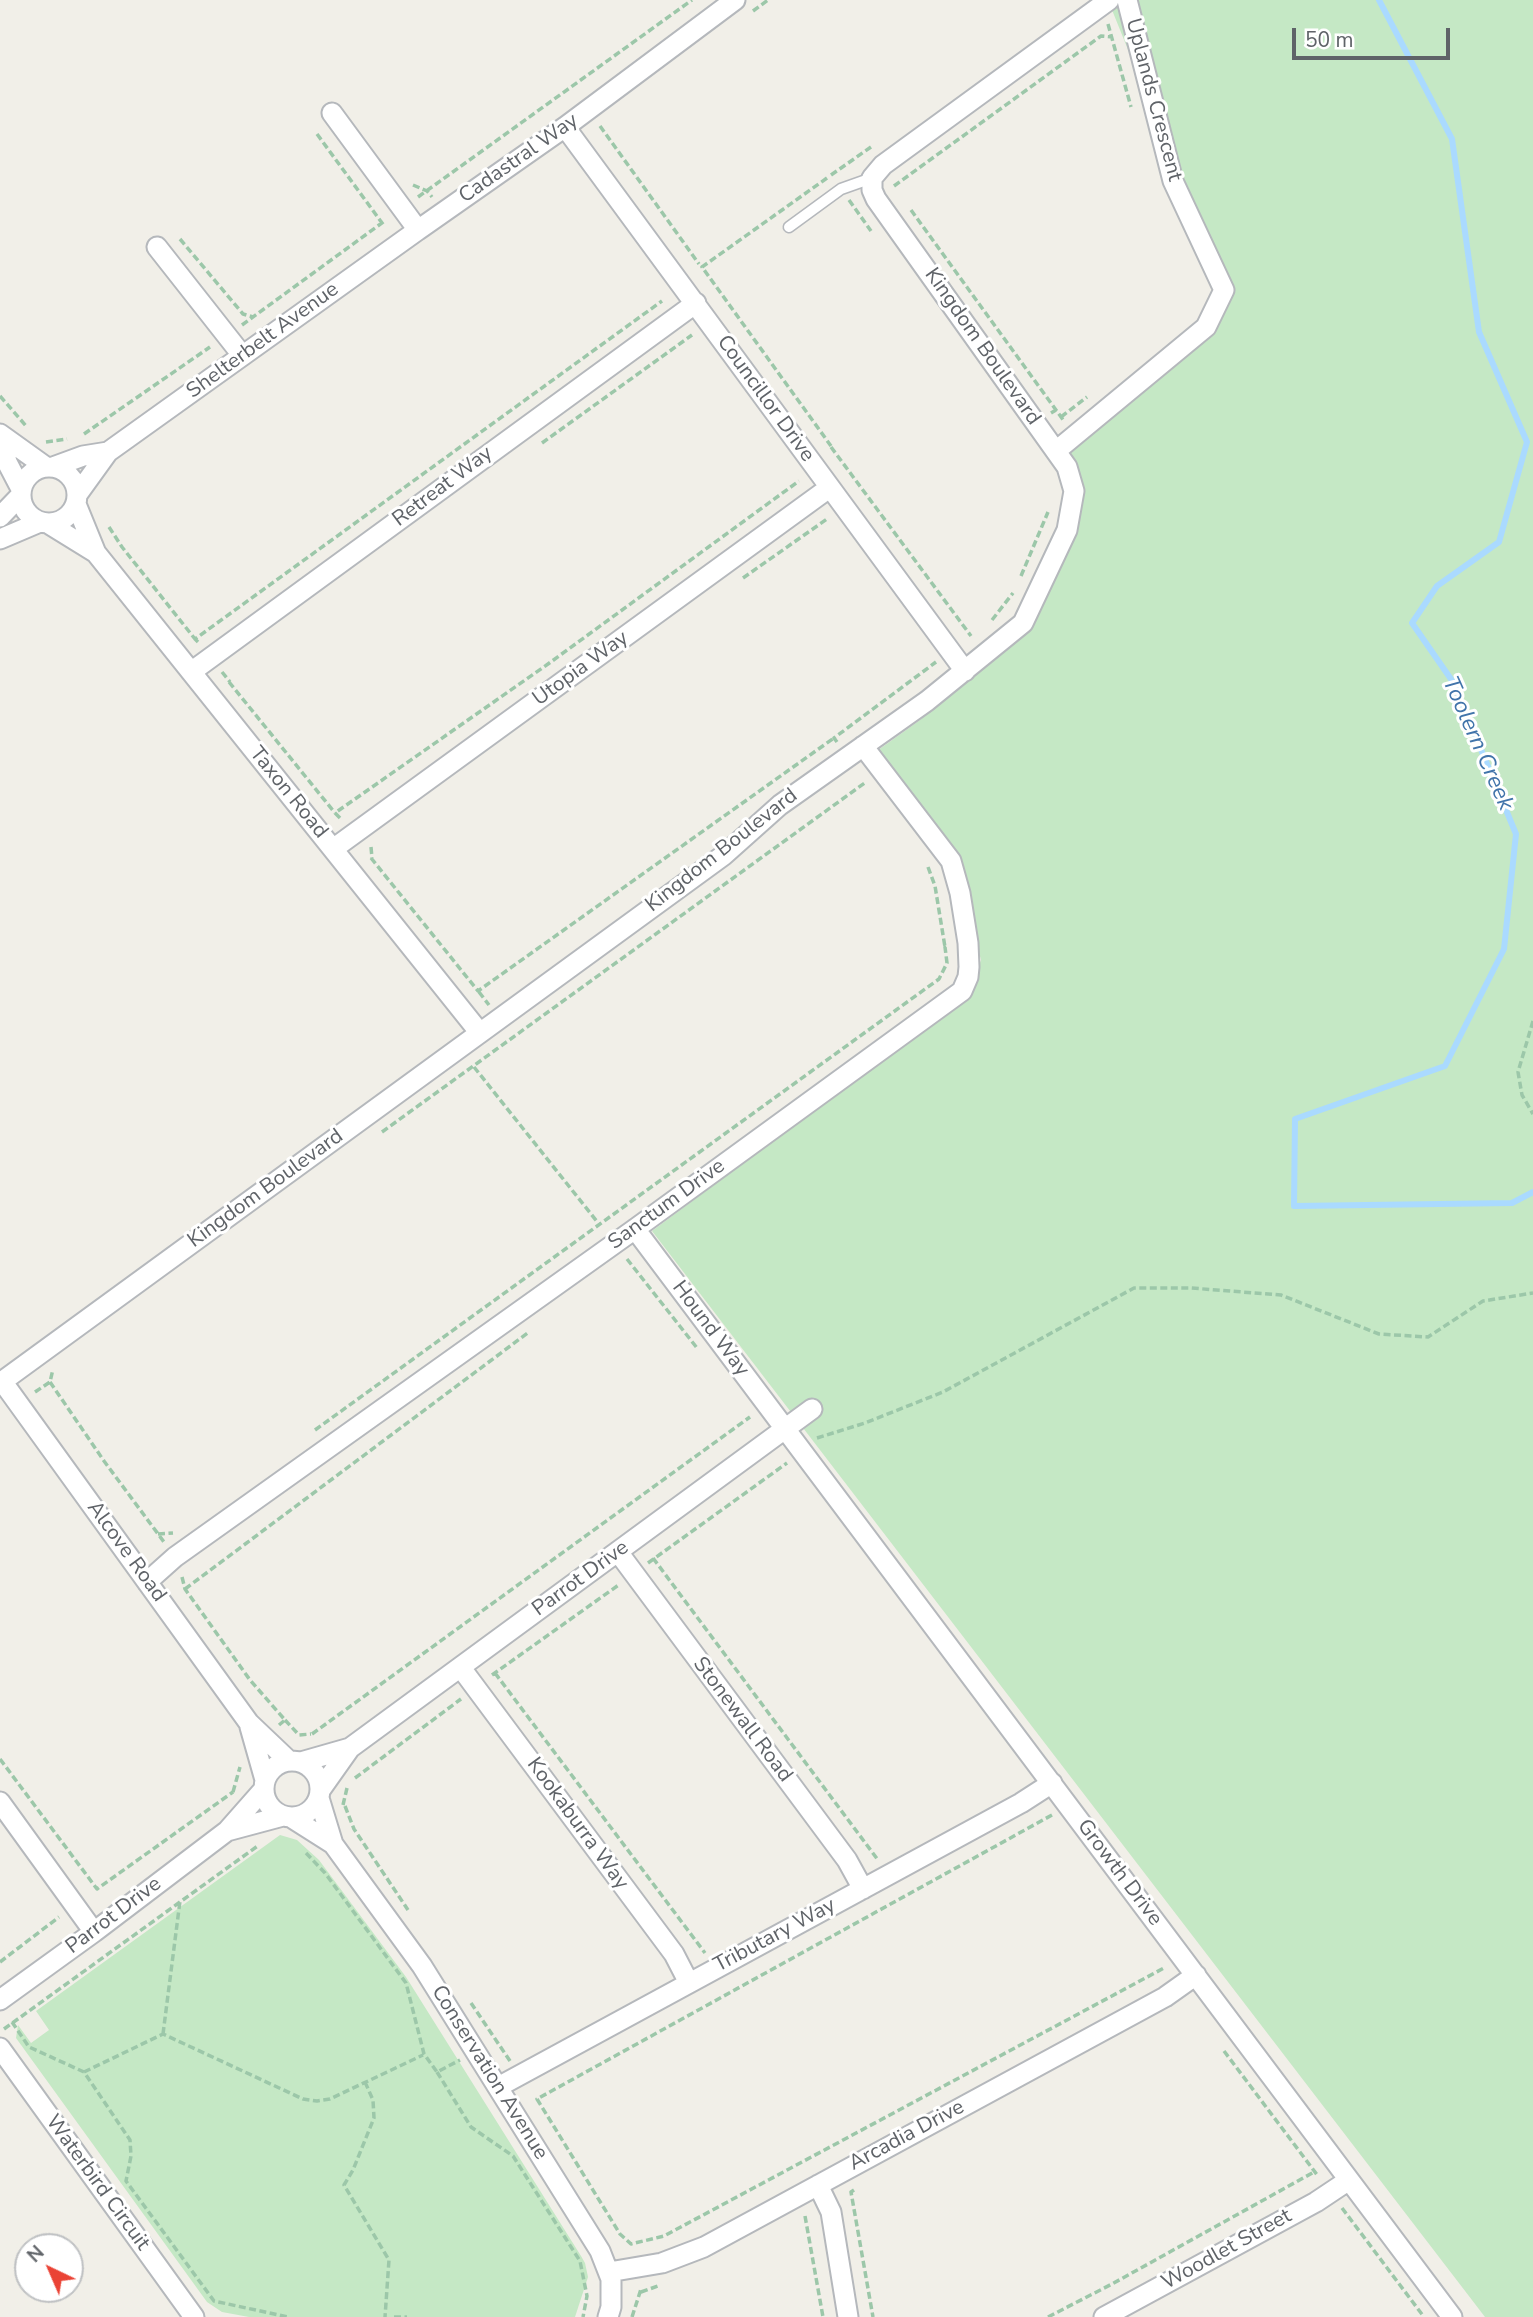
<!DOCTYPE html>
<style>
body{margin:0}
#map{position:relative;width:1533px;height:2317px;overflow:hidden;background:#f1efe8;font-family:"Nunito Sans",sans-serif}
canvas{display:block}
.north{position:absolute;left:14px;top:2233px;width:70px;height:70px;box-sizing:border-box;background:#fff;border:2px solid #bfc1c3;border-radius:50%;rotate:316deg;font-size:19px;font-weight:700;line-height:28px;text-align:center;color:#5f6368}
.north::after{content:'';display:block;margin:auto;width:24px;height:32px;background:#ea4335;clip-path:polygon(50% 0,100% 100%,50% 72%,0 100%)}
.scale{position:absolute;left:1292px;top:28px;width:158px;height:32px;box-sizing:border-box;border:4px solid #5f6368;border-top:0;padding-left:9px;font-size:21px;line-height:24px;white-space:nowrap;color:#5f6368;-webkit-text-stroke:5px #fff;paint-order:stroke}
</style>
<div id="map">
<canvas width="1533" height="2317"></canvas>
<div class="north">N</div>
<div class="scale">50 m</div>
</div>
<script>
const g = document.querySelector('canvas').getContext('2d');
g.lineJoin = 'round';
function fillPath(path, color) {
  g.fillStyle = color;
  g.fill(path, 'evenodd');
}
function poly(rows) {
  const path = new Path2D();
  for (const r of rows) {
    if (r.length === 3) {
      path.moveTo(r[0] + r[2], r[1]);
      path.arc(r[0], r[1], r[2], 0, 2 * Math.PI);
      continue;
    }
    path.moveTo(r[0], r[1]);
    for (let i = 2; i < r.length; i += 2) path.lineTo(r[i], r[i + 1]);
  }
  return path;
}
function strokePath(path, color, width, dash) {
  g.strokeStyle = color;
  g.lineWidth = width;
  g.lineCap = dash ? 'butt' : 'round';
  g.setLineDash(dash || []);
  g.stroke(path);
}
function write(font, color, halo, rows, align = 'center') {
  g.font = font + ' "Nunito Sans",sans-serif';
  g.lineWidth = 6;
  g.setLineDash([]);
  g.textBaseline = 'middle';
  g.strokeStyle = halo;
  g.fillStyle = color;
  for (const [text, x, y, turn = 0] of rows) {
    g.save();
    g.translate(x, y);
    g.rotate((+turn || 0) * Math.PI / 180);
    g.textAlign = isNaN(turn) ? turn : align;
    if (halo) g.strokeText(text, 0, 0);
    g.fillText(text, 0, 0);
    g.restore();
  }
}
const green = poly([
 [1108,0,1533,0,1533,2317,1485,2317,652,1231,967,997,981,960,956,864,874,753,920,720,1028,625,1073,532,1063,452,1232,290,1180,179],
 [280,1835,297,1840,319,1860,406,1977,581,2256,585,2263,588,2277,575,2317,249,2317,222,2312,207,2302,16,2038,18,2025,31,2043,49,2030,36,2011]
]);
const stream = poly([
 [1379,0,1452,139,1479,332,1527,442,1499,542,1437,586,1412,623,1453,682,1516,834,1504,949,1445,1066,1295,1119,1294,1206,1512,1203,1533,1192]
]);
const path = poly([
 [753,11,768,0],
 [1108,24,1131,107],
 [600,126,699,264],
 [317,134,382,223],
 [831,175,871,147],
 [827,178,702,267,831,446],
 [413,185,427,191,432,197],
 [894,186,1101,36,1112,37],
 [418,197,692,0],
 [849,200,871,231],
 [911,210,1056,410],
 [180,239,243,314,253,317],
 [242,325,386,220],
 [0,396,27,427],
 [1051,413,1056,410,1064,421],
 [1061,417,1087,397],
 [84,434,210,347],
 [46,442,67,439],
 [542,443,692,335],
 [831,447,971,636],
 [109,527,122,547,195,639],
 [1021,576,1048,512],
 [743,578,827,519],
 [992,620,1013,593],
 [198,642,195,639,662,301],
 [222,672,230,682],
 [229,682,335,813],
 [837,742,834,738,936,662],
 [340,818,335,813,548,664,799,481],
 [371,847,372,858],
 [371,858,478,991,834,738],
 [928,867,935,886,945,947],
 [479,992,489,1005],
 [1533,1021,1518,1072,1522,1095,1533,1114],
 [474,1067,599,1224],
 [382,1132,866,782],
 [627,1259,697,1348],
 [50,1382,104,1461,164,1542],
 [35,1392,50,1382,53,1369],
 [315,1430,939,979,947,963,945,947,948,946],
 [817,1438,865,1423,943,1392,1134,1288,1191,1288,1281,1295,1379,1334,1428,1337,1483,1301,1533,1293],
 [158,1534,173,1533],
 [653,1558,878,1860],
 [648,1563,787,1463],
 [182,1577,185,1589,250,1680,285,1720,279,1725],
 [185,1589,529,1332],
 [495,1673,705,1953],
 [492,1675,620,1584],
 [285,1720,299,1735,311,1734],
 [312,1734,750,1417],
 [0,1759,97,1889,233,1792],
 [355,1778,461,1699],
 [233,1792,240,1767],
 [343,1805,347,1788],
 [345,1806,354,1829,408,1910],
 [1052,1815,537,2099,620,2234,631,2244,664,2236,1164,1968],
 [306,1853,325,1873,406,1983,424,2054,437,2072,460,2060],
 [0,1962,59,1917],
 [471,2003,510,2061],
 [12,2022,29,2047,84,2072,130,2140,131,2156,126,2181,214,2301,288,2317],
 [4,2029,259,1845],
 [163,2034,180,1901],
 [1224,2051,1318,2176],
 [84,2072,163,2034,303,2099,317,2101,330,2099,423,2055],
 [437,2072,471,2127,513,2156,580,2261,587,2296,583,2317],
 [365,2082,373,2100,374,2118,353,2170,344,2185,389,2260,385,2317],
 [854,2190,851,2192,873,2317],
 [1342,2208,1424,2317],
 [805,2216,823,2317],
 [641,2292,658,2286],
 [394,2317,407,2317],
 [632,2317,641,2289],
 [1048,2317,1112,2284,1314,2172]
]);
const lane = poly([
 [789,227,841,189,872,178]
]);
const street = poly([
 [332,113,418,230,565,127,735,0],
 [565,127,965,671],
 [157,247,242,355],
 [0,434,7,462,21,489],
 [0,434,46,467],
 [1056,451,1206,327,1224,290,1173,181,1127,0],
 [49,495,28],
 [53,467,83,456,108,452],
 [77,495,108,452,418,230],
 [76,504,96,553,480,1033],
 [0,517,21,495],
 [49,524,96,553],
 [0,539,40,522],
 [191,672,696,303],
 [333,849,829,488],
 [635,1229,1452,2317],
 [2,1381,249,1723,289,1761],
 [0,1383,724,855,780,805,927,701,1023,623,1067,530,1074,491,1067,467,876,199,872,190,872,178,883,165,1109,0],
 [618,1552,847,1860,863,1889],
 [147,1582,175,1557,635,1229,962,991,968,977,969,967,968,943,960,893,951,861,863,746],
 [461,1668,674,1954,689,1983],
 [250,1727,265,1780],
 [292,1789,28],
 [301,1762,350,1748],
 [321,1789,350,1748,812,1409],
 [319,1798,333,1844,422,1966,600,2251,611,2279,611,2307,608,2317],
 [0,1802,94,1932],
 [292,1818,333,1844],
 [227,1831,283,1816],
 [0,2000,94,1932,227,1831,264,1789],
 [0,2048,194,2317],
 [498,2087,1021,1803,1052,1783],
 [818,2185,831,2212,848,2317],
 [609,2272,662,2263,704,2247,1165,1997,1196,1975],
 [1104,2317,1316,2202,1349,2180]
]);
const streetNames = [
 ["Uplands Crescent",1153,100,75],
 ["Cadastral Way",519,159,-35],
 ["Shelterbelt Avenue",263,341,-36],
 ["Kingdom Boulevard",982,347,55],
 ["Councillor Drive",765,399,54],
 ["Retreat Way",443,487,-37],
 ["Utopia Way",581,669,-36],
 ["Taxon Road",288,793,51],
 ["Kingdom Boulevard",722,851,-38],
 ["Kingdom Boulevard",266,1189,-36],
 ["Sanctum Drive",667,1205,-36],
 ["Hound Way",710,1329,53],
 ["Alcove Road",126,1552,54],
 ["Parrot Drive",581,1579,-36],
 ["Stonewall Road",742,1720,53],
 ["Kookaburra Way",577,1824,54],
 ["Growth Drive",1119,1873,53],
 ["Parrot Drive",114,1916,-37],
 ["Tributary Way",775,1936,-28],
 ["Conservation Avenue",489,2073,58],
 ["Arcadia Drive",907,2136,-28],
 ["Waterbird Circuit",97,2183,54],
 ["Woodlet Street",1227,2250,-29]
];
const waterNames = [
 ["Toolern Creek",1477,744,66]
];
fillPath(green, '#c5e8c5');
strokePath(stream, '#aadaff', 6);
strokePath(lane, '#b5b8bc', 13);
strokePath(street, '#b5b8bc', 23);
strokePath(path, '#9cc7a9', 3.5, [7, 3.5]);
strokePath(lane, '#fff', 10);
strokePath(street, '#fff', 19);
write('21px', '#5f6368', '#fff', streetNames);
write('italic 23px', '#4174aa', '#fff', waterNames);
</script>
